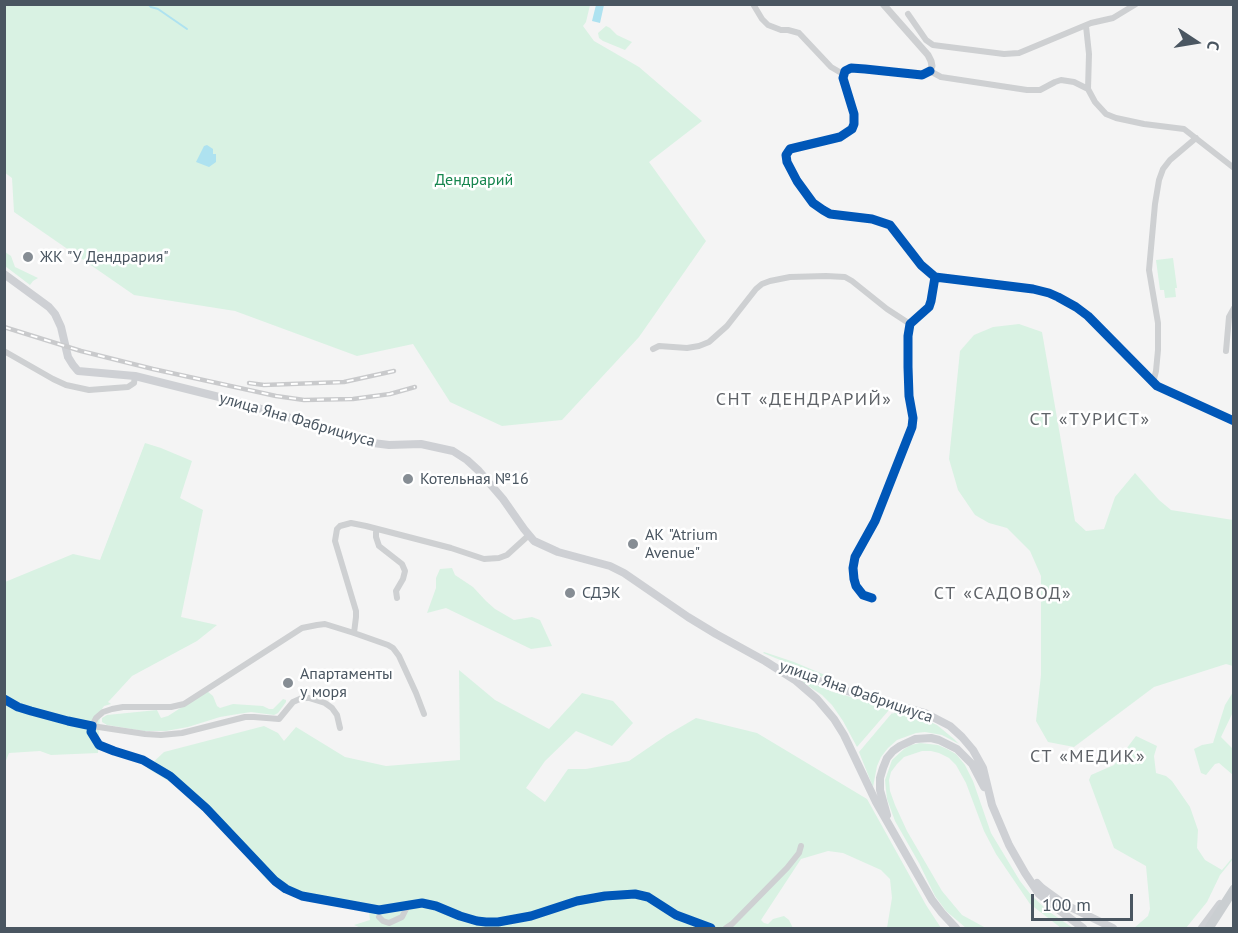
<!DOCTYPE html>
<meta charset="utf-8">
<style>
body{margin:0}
#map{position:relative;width:1238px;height:933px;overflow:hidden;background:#f4f4f4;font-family:"PT Sans",sans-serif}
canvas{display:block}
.frame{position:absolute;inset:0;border:6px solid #4a5661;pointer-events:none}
.north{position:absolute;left:1166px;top:12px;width:60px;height:60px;-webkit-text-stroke:4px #fff;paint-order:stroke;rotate:102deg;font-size:16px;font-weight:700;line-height:24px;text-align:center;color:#4a5661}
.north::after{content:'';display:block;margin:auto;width:21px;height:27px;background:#4a5661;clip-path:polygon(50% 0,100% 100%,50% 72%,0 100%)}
.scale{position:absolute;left:1031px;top:894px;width:102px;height:27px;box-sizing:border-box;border:3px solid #4a5661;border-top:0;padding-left:8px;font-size:18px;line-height:21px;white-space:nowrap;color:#4a5661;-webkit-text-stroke:4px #fff;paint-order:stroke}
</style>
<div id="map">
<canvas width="1238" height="933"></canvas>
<div class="frame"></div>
<div class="north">С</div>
<div class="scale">100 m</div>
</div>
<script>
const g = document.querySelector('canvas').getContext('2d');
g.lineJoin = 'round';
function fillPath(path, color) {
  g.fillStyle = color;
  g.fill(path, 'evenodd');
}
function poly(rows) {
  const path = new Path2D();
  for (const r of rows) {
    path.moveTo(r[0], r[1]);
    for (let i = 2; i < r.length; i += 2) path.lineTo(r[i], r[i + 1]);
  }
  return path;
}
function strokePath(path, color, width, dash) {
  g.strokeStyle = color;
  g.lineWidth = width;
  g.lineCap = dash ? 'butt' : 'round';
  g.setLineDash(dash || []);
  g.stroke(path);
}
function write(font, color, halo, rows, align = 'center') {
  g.font = font + ' "PT Sans",sans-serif';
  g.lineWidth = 5;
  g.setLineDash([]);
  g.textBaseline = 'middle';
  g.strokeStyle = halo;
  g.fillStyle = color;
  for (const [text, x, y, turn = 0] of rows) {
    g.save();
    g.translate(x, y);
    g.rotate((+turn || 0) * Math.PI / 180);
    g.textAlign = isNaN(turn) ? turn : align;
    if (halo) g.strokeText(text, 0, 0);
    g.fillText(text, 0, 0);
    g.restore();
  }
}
const green = poly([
 [4,5,590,5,586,22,583,26,594,41,639,67,702,121,649,162,706,241,639,337,562,420,502,426,450,402,413,344,357,356,235,311,134,295,14,212,12,178,4,172],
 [606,26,610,28,617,35,632,42,625,50,603,41,599,38,598,33],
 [5,252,11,256,15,267,38,278,33,281,30,285,5,266],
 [1173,258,1177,288,1175,288,1176,297,1165,298,1164,290,1160,290,1156,260],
 [1019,324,1042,332,1075,521,1086,531,1104,529,1115,497,1135,473,1159,500,1171,510,1233,520,1233,666,1226,664,1154,687,1074,747,1048,742,1036,721,1041,675,1041,576,1030,551,1007,528,989,523,975,515,958,490,949,459,960,351,974,335,993,327],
 [145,443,161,448,192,461,180,498,203,510,181,617,217,625,197,641,132,676,110,700,108,702,111,704,104,706,100,712,98,753,51,755,40,751,9,753,5,763,5,582,73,554,100,560],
 [452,568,455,575,473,587,486,601,495,609,514,620,532,617,540,620,552,646,531,649,446,608,427,613,436,588,436,578,440,569],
 [764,652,794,662,837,680,837,683,763,653],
 [459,670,495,700,549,729,582,693,613,701,633,723,612,746,576,731,545,761,526,788,545,802,568,769,586,769,629,761,667,735,696,718,757,733,867,799,926,905,941,928,887,928,892,898,890,879,881,870,843,853,828,851,801,859,761,920,764,923,768,924,773,919,784,916,789,920,793,928,361,928,354,925,370,920,369,912,299,899,284,891,267,880,224,830,175,785,147,768,164,752,264,726,278,733,284,741,296,727,345,757,386,766,460,760],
 [802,679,833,692,890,708,889,710,857,747,843,721,832,705,822,695,801,681],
 [207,691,213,696,217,706,220,708,233,704,263,706,269,709,273,709,283,699,286,700,286,702,278,713,274,715,251,712,238,714,220,717,188,727,166,731,144,731,107,725,102,722,102,718,107,715,157,710,161,718,168,716],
 [1233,692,1233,712,1221,737,1233,749,1233,775,1219,763,1215,764,1206,775,1201,773,1194,749,1202,745,1213,743,1225,705],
 [896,709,917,716,937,725,954,739,959,744,942,735,925,732,916,733,897,740,888,748,881,757,877,766,873,787,859,752,892,713,893,714],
 [1136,736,1157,746,1154,756,1156,773,1166,776,1172,781,1190,807,1198,830,1197,848,1205,860,1222,870,1233,857,1233,859,1220,875,1207,902,1186,928,1134,928,1148,916,1150,909,1146,866,1114,848,1089,780,1091,775,1114,765],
 [920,743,938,745,947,749,956,754,965,765,973,781,991,833,1020,881,1031,895,1048,911,1073,928,1061,928,1030,904,996,854,984,831,966,783,956,765,949,758,939,753,931,751,922,751,904,757,897,764,891,772,889,780,890,791,895,805,907,831,942,891,962,915,986,928,966,928,946,911,935,896,919,863,895,821,887,799,886,790,885,780,892,760,904,749,911,745]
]);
const water = poly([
 [596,5,604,5,600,23,592,21],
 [207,145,213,149,213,154,216,154,216,162,209,167,196,162,204,146]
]);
const stream = poly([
 [148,4,151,7,158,9,187,29]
]);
const minor = poly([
 [753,4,762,19,768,25,781,30,788,30,799,33,831,67,843,74],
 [908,14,926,40,933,45,1004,54,1019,53,1091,23,1113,18,1136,4],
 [1086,26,1089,54,1088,89],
 [930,71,941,77,1027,90,1040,90,1055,82,1061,80,1074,82,1088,89,1095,102,1106,114,1116,118,1144,124,1184,129,1234,168],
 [653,349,659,346,687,348,699,346,709,342,727,326,756,289,762,284,770,281,790,277,826,276,845,277,852,281,887,309,910,324],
 [4,351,53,379,66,385,89,390,128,387,134,383,135,376],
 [1226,351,1229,317,1234,308],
 [1153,383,1156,371,1158,350,1158,323,1149,270,1155,204,1159,180,1163,169,1170,160,1196,138],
 [376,530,376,537,379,546,402,564,405,571,403,579,396,591,397,598],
 [872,598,863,595,856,586,854,579,853,568,855,557,875,521,912,427,913,418,909,396,908,367,908,336,910,324,929,307,931,301,935,277],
 [354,633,356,617,356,611,335,541,337,529,340,526,351,523,366,526,451,548,484,559,499,558,507,555,529,535],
 [4,699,18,707,31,711,68,721,92,726,91,732,99,745,114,751,143,760,170,776,206,808,275,881,286,889,302,896,379,910,422,903,436,906,460,916,477,921,486,922,498,922,531,916,577,901,605,896,635,894,648,897,676,915,711,928],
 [340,728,337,715,332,708,325,703,309,698,302,698,293,702,279,719,254,717,245,717,182,733,161,735,145,734,92,726,96,718,103,712,112,709,123,707,171,707,184,704,302,628,317,625,325,624,354,633,388,645,393,648,399,656,416,693,424,714],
 [379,917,383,921,389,923,402,917,408,905],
 [726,928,732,924,787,868,799,853,801,846]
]);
const tertiary = poly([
 [883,4,928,55,931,61,932,66,930,71,922,75,865,69,851,68,845,71,843,78,854,114,854,124,852,129,840,137,790,149,786,155,787,162,797,181,813,203,823,210,830,214,872,219,890,225,921,265,935,277,1033,289,1049,293,1058,297,1076,307,1088,316,1157,386,1234,421]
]);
const secondary = poly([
 [4,274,49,307,55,314,61,327,68,357,73,365,78,371,135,376,235,401,373,443,389,445,421,444,453,451,467,460,479,471,503,499,524,529,534,541,558,552,610,566,624,573,688,617,716,634,765,661,795,680,817,699,834,719,844,735,876,802,932,900,942,913,956,928],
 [783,667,840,689,925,713,950,726,962,737,973,750,983,768,992,805,1009,845,1025,873,1039,894,1051,904,1083,928],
 [887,815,880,790,880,778,883,768,887,758,893,751,900,746,915,739,931,738,939,740,957,749,972,764,984,787],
 [1037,883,1042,888,1064,904,1113,928],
 [1202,928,1220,904]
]);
const primary = poly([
 [1209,928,1234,889]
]);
const rail = poly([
 [4,327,81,351,153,369,276,396,304,400,353,399,390,394,415,387],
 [249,383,264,385,344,382,394,371]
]);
const cycleway = poly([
 [930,71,922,75,865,69,851,68,845,71,843,78,854,114,854,124,852,129,840,137,790,149,786,155,787,162,797,181,813,203,823,210,830,214,872,219,890,225,921,265,935,277,1033,289,1049,293,1058,297,1076,307,1088,316,1157,386,1234,421],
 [872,598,863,595,856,586,854,579,853,568,855,557,875,521,912,427,913,418,909,396,908,367,908,336,910,324,929,307,931,301,935,277],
 [4,699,18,707,31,711,68,721,92,726,91,732,99,745,114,751,143,760,170,776,206,808,275,881,286,889,302,896,379,910,422,903,436,906,460,916,477,921,486,922,498,922,531,916,577,901,605,896,635,894,648,897,676,915,711,928]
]);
const markers = [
 [28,257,6,"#868d94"],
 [408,479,6,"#868d94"],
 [633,544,6,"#868d94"],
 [570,593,6,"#868d94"],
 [288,683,6,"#868d94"]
];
const parkNames = [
 ["Дендрарий",474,180]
];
const poiNames = [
 ["ЖК \"У Дендрария\"",40,257],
 ["Котельная №16",420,479],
 ["АК \"Atrium",645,535],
 ["Avenue\"",645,553],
 ["СДЭК",582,593],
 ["Апартаменты",300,674],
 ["у моря",300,692]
];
const streetNames = [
 ["улица Яна Фабрициуса",297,420,16],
 ["улица Яна Фабрициуса",856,692,19]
];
const neighbourhoodNames = [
 ["СНТ «ДЕНДРАРИЙ»",804,400],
 ["СТ «ТУРИСТ»",1090,420],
 ["СТ «САДОВОД»",1003,594],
 ["СТ «МЕДИК»",1088,757]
];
fillPath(green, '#d9f2e3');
fillPath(water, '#aee2f0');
strokePath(stream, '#aee2f0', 2);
strokePath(minor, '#ced0d2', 6);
strokePath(tertiary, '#ced0d2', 7);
strokePath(secondary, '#ced0d4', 8);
strokePath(primary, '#caced1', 9);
strokePath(rail, '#c9cacc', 4.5);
strokePath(rail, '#fff', 2, [7]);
strokePath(cycleway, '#0057b8', 9);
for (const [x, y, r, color] of markers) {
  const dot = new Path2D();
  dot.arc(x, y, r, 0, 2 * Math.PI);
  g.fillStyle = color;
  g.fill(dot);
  strokePath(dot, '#fff', 2);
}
write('16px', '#17864f', '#fff', parkNames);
write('16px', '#4a5661', '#fff', poiNames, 'left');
write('16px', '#4a5661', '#fff', streetNames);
g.letterSpacing = '1.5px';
write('18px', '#5f6368', '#fff', neighbourhoodNames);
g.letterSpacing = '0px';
</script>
